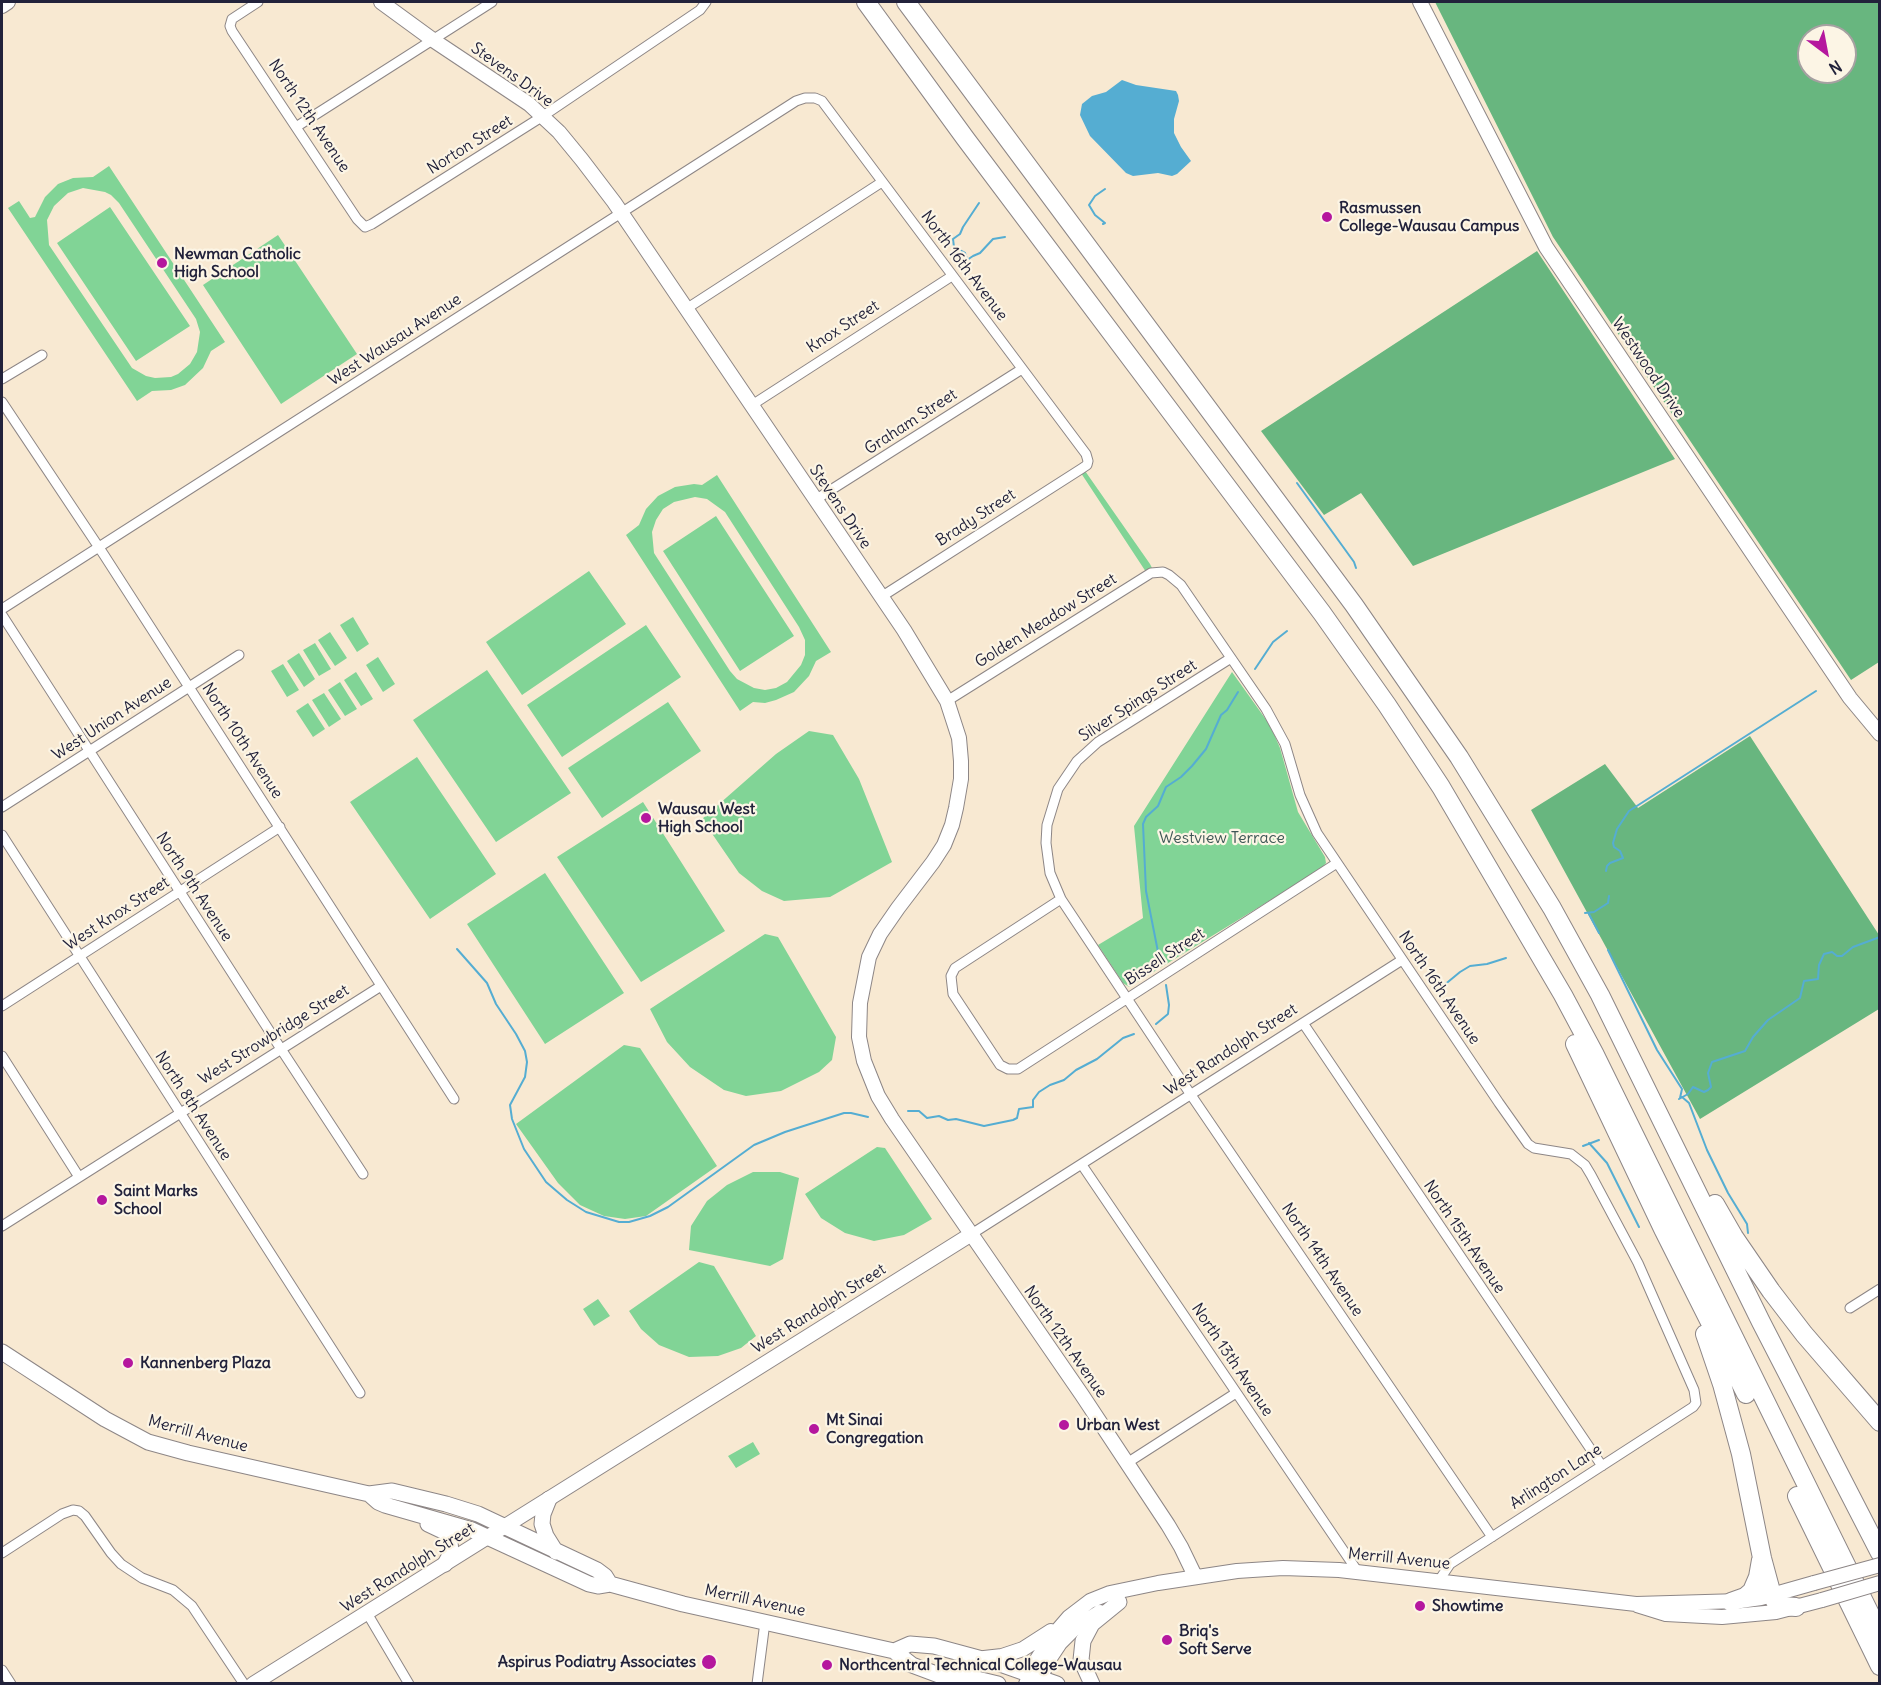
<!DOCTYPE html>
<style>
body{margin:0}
#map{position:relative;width:1881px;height:1685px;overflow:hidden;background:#f8e9d2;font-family:Delius,sans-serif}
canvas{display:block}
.frame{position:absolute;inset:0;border:3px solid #22223b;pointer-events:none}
.north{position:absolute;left:1797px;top:24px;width:60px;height:60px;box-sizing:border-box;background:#fcf5e5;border:2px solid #a5a1a1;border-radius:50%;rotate:148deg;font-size:16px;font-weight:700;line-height:24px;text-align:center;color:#22223b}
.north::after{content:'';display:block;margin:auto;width:21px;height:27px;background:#b5179e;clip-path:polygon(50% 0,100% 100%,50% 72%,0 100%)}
</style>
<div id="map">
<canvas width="1881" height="1685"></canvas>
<div class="frame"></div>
<div class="north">N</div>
</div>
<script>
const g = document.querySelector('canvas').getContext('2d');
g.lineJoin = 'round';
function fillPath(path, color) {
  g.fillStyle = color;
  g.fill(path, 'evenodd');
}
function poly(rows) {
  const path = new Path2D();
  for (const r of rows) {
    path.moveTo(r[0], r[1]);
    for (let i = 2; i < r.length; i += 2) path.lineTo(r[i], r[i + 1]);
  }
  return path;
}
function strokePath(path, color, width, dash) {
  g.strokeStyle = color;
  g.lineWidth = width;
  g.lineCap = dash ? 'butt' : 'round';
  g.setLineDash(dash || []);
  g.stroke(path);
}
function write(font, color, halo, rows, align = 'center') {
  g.font = font + ' Delius,sans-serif';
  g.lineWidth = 4.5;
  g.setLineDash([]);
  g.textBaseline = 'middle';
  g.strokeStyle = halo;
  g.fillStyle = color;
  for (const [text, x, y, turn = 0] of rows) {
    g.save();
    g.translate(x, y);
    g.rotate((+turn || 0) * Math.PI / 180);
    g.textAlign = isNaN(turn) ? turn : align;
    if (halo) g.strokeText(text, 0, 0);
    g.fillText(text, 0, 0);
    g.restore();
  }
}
const green = poly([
 [109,166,225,342,211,351,203,368,185,385,171,390,152,391,137,401,8,208,19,201,30,218,35,217,45,197,58,184,73,178,93,177],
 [83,188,105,192,111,195,119,203,196,319,200,332,197,352,190,364,178,374,171,377,155,378,146,376,132,368,49,245,47,220,54,206,68,193],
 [110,207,190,326,136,361,57,243],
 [278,235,357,354,281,404,203,285],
 [1083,468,1150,564,1154,572,1148,575,1079,470],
 [717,475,831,652,816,661,809,676,794,692,776,700,765,703,753,702,740,711,626,535,639,525,646,509,658,496,675,487,694,484,702,485],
 [695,497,707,499,725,512,799,627,805,640,805,655,801,665,787,682,776,688,765,690,754,688,737,679,730,671,654,553,652,532,656,520,663,509,674,502],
 [716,516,794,636,740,671,663,551],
 [589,571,626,624,522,695,486,642],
 [353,617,369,644,357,652,340,625],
 [646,625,681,677,562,757,527,705],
 [330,632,347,658,335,666,318,640],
 [315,643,331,669,319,676,303,650],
 [299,653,315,679,304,687,287,661],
 [378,657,395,684,383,692,366,665],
 [283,664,299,690,287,697,271,671],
 [487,670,571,793,496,842,413,720],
 [356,672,373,699,361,706,344,680],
 [1232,672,1267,721,1274,734,1280,748,1298,812,1325,857,1326,863,1321,869,1129,987,1123,983,1098,945,1143,918,1134,826],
 [340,682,357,709,345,716,328,690],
 [324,693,341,719,329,727,312,700],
 [668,702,701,751,602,818,568,768],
 [308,703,325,729,313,737,296,711],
 [809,731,833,735,859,779,892,862,830,897,784,901,762,891,739,873,702,819,776,754],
 [417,757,496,874,430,919,350,802],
 [643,802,725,931,641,982,557,857],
 [545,873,624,993,545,1044,467,924],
 [765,934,778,937,836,1037,832,1060,819,1072,781,1091,746,1096,724,1090,690,1067,667,1042,650,1009],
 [624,1045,640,1048,717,1166,646,1216,625,1219,604,1216,580,1205,558,1183,516,1124],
 [877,1147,885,1148,932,1219,904,1235,874,1241,845,1233,821,1218,805,1194],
 [753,1172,780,1172,799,1178,783,1259,770,1266,689,1250,691,1226,707,1201,727,1185],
 [699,1262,714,1266,756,1336,741,1348,718,1356,689,1357,659,1345,641,1329,629,1311],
 [598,1299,610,1316,594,1326,583,1309],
 [753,1442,760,1454,736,1468,728,1456]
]);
const forest = poly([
 [1435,2,1879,2,1879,662,1851,680,1553,237],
 [1809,36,1845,36,1845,72,1809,72],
 [1537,251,1675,459,1413,566,1361,493,1324,515,1261,431],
 [1750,736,1879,935,1879,1009,1700,1119,1531,810,1605,764,1638,808]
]);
const water = poly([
 [1122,80,1136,85,1176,91,1178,95,1179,101,1174,119,1174,133,1181,147,1191,161,1177,174,1172,176,1158,173,1133,176,1126,173,1090,136,1080,115,1082,104,1092,96,1106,92]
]);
const stream = poly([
 [1103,224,1105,223,1095,215,1089,205,1095,196,1105,189],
 [967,259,965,253,954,247,953,239,960,234,963,227,979,203],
 [958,266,973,256,980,253,993,239,1005,237],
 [1297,483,1354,562,1356,568],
 [1255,669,1273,642,1287,631],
 [1606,871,1607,866,1610,863,1623,858,1620,851,1614,847,1613,843,1617,829,1629,811,1816,691],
 [1585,913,1594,912,1608,903,1609,896],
 [1589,914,1599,933],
 [457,949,487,983,496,1004,516,1034,525,1051,527,1062,525,1077,510,1105,512,1119,524,1149,546,1182,567,1200,586,1212,619,1222,629,1222,650,1216,668,1207,754,1145,785,1132,844,1113,851,1113,868,1117],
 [1608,950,1657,1050,1682,1089,1680,1098],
 [1160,962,1146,891,1143,824,1146,817,1158,806,1166,787,1181,777,1192,766,1206,749,1221,715,1227,710,1238,692],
 [1437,991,1460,972,1470,966,1487,964,1506,958],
 [1156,1024,1168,1014,1169,1005,1166,985],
 [1682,1097,1689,1103,1707,1150,1728,1193,1747,1224,1748,1233],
 [1679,1099,1688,1094,1693,1087,1704,1092,1708,1090,1711,1087,1708,1073,1712,1062,1745,1051,1753,1037,1768,1020,1800,998,1804,981,1818,979,1819,965,1824,954,1832,952,1837,956,1842,956,1853,947,1880,937],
 [908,1111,919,1111,927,1118,939,1116,948,1120,956,1119,984,1126,1013,1120,1017,1118,1019,1109,1033,1107,1033,1100,1039,1092,1050,1085,1064,1080,1076,1070,1097,1059,1123,1038,1134,1034],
 [1589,1143,1607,1163,1639,1227],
 [1583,1146,1599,1140]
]);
const street = poly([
 [258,2,232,19,230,26,232,31,357,219,365,227,372,224,543,116,700,10,706,2],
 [296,127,492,2],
 [686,309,882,182],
 [2,379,42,355],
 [2,402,104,555,454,1099],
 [752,405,952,276],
 [815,500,1022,369],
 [2,609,796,101,805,98,815,98,822,101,1086,454,1088,461,1087,465,1081,469,881,597],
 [2,615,281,1049,363,1174],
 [1231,658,1098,742,1077,761,1058,789,1047,825,1046,843,1050,873,1061,899,1191,1095,1492,1537],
 [947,701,1151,573,1163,572,1169,575,1181,585,1266,709,1285,744,1300,795,1317,833,1499,1103,1528,1144,1534,1148,1571,1154,1585,1165,1591,1175,1638,1263,1694,1390,1696,1403,1693,1407,1450,1564,1438,1582],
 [2,807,239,655],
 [2,835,360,1393],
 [1061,899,955,968,951,976,953,994,1000,1065,1008,1069,1018,1069,1337,863],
 [2,1006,280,827],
 [1303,1023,1602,1466],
 [2,1056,79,1177],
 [1082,1165,1358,1572],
 [2,1226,381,986],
 [970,1235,1402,960],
 [1850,1308,1880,1289],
 [1127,1463,1236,1393],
 [2,1553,62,1514,73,1510,79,1511,85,1516,111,1553,121,1564,142,1578,173,1590,192,1606,244,1684],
 [367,1613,409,1684],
 [2,1670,11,1684],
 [757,1684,765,1622]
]);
const secondary = poly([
 [381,2,433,40,529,104,559,132,582,160,614,202,904,630,947,701,959,738,961,761,961,779,956,808,952,825,944,845,933,862,898,908,880,934,869,957,860,1003,859,1037,864,1061,878,1096,892,1119,1082,1395,1168,1525,1181,1547,1195,1576],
 [1420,2,1546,247,1850,698,1880,734],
 [2,6,8,2],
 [1637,1605,1666,1614,1722,1617,1776,1612,1822,1600],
 [984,1658,1002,1656,1023,1649,1051,1631],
 [253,1684,970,1235],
 [1026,1684,1034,1664,1050,1639,1069,1617,1090,1601,1110,1593,1158,1583,1237,1571,1283,1568,1339,1570,1636,1604,1740,1601,1761,1598,1814,1583],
 [1038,1684,1048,1661,1060,1643,1075,1628,1100,1612]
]);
const primary = poly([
 [2,1352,105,1419,148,1442,188,1453,369,1494,392,1491,446,1504,478,1514,597,1570,605,1576,610,1584],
 [369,1494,378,1502,385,1505,472,1530,589,1584,598,1586,610,1584,683,1604,894,1651,912,1665,963,1684],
 [549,1499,543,1514,542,1524,546,1536,556,1552],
 [428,1524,445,1532,450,1541,451,1553,445,1564],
 [894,1651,910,1644,934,1646,997,1663,1057,1684],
 [952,1673,998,1684],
 [1092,1684,1081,1660,1083,1641,1092,1624,1119,1602]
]);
const highway = poly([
 [866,2,965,138,1322,613,1387,705,1441,787,1563,995,1594,1053,1880,1634],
 [906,2,1354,605,1459,757,1552,908,1600,995,1761,1322,1880,1553],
 [1575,1044,1663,1229,1746,1394],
 [1715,1204,1734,1237,1771,1291,1804,1334,1880,1422],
 [1705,1334,1722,1384,1741,1454,1762,1558,1772,1595,1776,1603,1781,1606,1796,1607],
 [1797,1496,1880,1666],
 [1731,1602,1745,1597,1752,1591,1758,1577,1761,1560]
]);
const secondaryBridge = poly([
 [1814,1583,1880,1565],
 [1822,1600,1880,1583]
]);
const markers = [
 [1327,217,6,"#b5179e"],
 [162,263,6,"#b5179e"],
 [646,818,6,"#b5179e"],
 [102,1200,6,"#b5179e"],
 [128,1363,6,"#b5179e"],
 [1064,1425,6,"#b5179e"],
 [814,1429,6,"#b5179e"],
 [1420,1606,6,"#b5179e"],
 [1167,1640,6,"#b5179e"],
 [709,1662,8,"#b5179e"],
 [827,1665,6,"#b5179e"]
];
const streetNames = [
 ["Stevens Drive",512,75,36],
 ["North 12th Avenue",309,116,56],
 ["Norton Street",470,145,-32],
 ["North 16th Avenue",964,266,53],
 ["Knox Street",843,327,-33],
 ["West Wausau Avenue",395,340,-33],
 ["Westwood Drive",1648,368,56],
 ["Graham Street",911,422,-33],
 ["Stevens Drive",840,507,56],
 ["Brady Street",976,518,-33],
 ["Golden Meadow Street",1046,621,-32],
 ["Silver Spings Street",1138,701,-33],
 ["West Union Avenue",112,719,-33],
 ["North 10th Avenue",242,741,57],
 ["North 9th Avenue",194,887,57],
 ["West Knox Street",117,914,-33],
 ["Bissell Street",1165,957,-33],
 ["North 16th Avenue",1439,988,56],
 ["West Strowbridge Street",274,1035,-32],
 ["West Randolph Street",1231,1050,-33],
 ["North 8th Avenue",193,1106,57],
 ["North 15th Avenue",1464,1237,56],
 ["North 14th Avenue",1322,1260,56],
 ["West Randolph Street",819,1309,-32],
 ["North 12th Avenue",1065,1342,55],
 ["North 13th Avenue",1232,1360,56],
 ["Merrill Avenue",198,1434,15],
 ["Arlington Lane",1556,1477,-33],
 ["Merrill Avenue",1399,1559,6],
 ["West Randolph Street",408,1568,-32],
 ["Merrill Avenue",755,1601,12]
];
const poiNames = [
 ["Rasmussen",1339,208],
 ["College-Wausau Campus",1339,226],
 ["Newman Catholic",174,254],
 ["High School",174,272],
 ["Wausau West",658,809],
 ["High School",658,827],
 ["Saint Marks",114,1191],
 ["School",114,1209],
 ["Kannenberg Plaza",140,1363],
 ["Mt Sinai",826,1420],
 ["Congregation",826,1438],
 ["Urban West",1076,1425],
 ["Showtime",1432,1606],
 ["Briq's",1179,1631],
 ["Soft Serve",1179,1649],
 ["Aspirus Podiatry Associates",696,1662,"right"],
 ["Northcentral Technical College-Wausau",839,1665]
];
const parkNames = [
 ["Westview Terrace",1222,838]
];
fillPath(green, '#81d496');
fillPath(forest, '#68b67f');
fillPath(water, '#55add2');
strokePath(stream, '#55add2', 2);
strokePath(street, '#8d8686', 11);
strokePath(secondary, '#8d8686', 16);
strokePath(primary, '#8d8686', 17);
strokePath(highway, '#8d8686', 20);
strokePath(street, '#fff', 9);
strokePath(secondary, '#fff', 14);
strokePath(primary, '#fff', 15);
strokePath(highway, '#fff', 18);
strokePath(secondaryBridge, '#8d8686', 16, []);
strokePath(secondaryBridge, '#fff', 14);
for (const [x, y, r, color] of markers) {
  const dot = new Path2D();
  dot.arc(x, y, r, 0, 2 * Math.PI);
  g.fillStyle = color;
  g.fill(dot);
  strokePath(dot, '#fcf5e5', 2);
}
write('16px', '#22223b', '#fcf5e5', streetNames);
write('bold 16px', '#22223b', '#fcf5e5', poiNames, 'left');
write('16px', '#3e5756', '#fcf5e5', parkNames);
</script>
